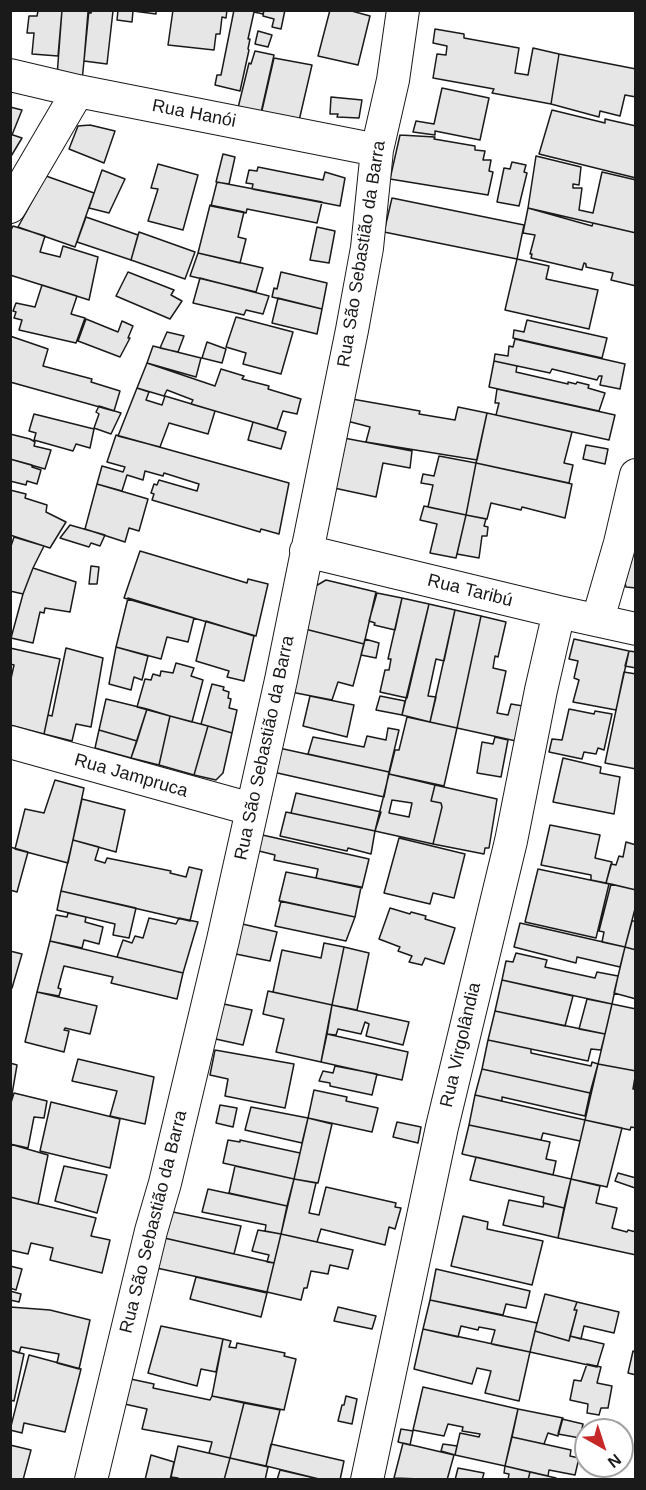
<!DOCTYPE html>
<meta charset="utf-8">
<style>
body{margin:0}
#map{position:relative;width:646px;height:1490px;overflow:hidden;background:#fff;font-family:Arial,sans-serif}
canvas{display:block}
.frame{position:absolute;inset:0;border:12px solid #1a1a1a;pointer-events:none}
.north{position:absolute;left:574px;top:1418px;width:60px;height:60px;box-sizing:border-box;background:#fff;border:2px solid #a3a3a3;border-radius:50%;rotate:141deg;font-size:16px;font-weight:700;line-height:24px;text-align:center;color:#1a1a1a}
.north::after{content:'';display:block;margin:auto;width:21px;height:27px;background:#c62828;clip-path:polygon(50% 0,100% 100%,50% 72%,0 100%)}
</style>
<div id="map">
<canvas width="646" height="1490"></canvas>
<div class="frame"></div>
<div class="north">N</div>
</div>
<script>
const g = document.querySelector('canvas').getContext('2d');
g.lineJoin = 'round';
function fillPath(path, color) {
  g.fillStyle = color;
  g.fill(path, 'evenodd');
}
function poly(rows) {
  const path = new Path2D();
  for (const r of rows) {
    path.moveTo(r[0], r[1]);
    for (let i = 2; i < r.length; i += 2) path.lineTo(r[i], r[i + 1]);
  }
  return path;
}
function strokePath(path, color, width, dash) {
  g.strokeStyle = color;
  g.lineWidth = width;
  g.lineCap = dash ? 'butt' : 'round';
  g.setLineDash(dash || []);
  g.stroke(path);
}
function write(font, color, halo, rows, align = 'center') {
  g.font = font + ' Arial,sans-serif';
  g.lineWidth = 4.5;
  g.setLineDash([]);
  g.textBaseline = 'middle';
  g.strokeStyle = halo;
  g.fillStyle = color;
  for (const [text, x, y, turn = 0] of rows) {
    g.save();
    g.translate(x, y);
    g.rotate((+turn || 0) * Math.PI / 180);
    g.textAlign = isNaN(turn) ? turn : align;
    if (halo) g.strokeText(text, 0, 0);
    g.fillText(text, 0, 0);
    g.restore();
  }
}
const building = poly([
 [35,10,62,10,58,56,32,54,34,33,27,33,29,16,37,16,38,11,35,10],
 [62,10,89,10,82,81,57,76,62,10],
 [92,10,113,11,107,64,84,61,88,12,91,13,92,10],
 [118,10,156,10,156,14,133,11,132,22,117,20,118,10],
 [173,10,227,10,226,18,222,17,220,34,216,34,214,50,168,45,173,10],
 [234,10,264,10,263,14,254,12,248,39,250,39,248,49,249,50,240,91,215,85,217,75,221,75,234,10],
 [264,10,285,10,281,29,272,27,274,19,263,16,264,10],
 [330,10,348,10,370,16,358,65,318,56,330,10],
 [435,29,464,34,464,38,519,48,515,73,528,75,533,48,559,54,551,104,492,93,494,89,433,78,437,54,446,55,447,46,433,43,435,29],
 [258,31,272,35,268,47,255,44,258,31],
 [255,51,274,55,260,117,237,112,249,63,251,64,255,51],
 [559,54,636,69,636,97,625,95,620,116,600,111,599,117,551,104,559,54],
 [274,58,312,65,298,125,260,119,274,58],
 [442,88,489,98,480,140,435,131,435,135,413,132,416,121,434,124,442,88],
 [331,97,362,100,359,118,337,117,338,114,330,114,331,97],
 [10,107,22,110,12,135,10,134,10,107],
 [552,110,605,123,605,119,636,126,636,178,539,154,552,110],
 [90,125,115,131,104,163,69,149,78,126,90,125],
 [10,134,22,138,10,158,10,134],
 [400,135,435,137,434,139,475,146,475,150,485,151,483,160,491,160,489,171,493,172,488,195,390,179,400,135],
 [223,154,235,157,229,184,216,182,223,154],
 [536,156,581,167,579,185,573,184,573,188,582,188,579,210,593,213,602,172,636,180,636,233,528,208,536,156],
 [512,162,526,165,524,172,527,173,519,206,497,202,504,168,510,169,512,162],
 [158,164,198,175,183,230,148,221,158,189,151,188,158,164],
 [258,167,323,180,325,172,345,178,340,206,252,189,253,184,246,183,249,170,257,171,258,167],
 [102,170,125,179,109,213,89,208,102,170],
 [46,176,94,193,75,247,18,227,46,176],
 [217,182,322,202,317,223,247,209,246,213,211,206,217,182],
 [392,198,524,225,517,259,384,232,392,198],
 [210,205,244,212,238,237,246,239,240,263,198,253,210,205],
 [528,208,592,226,593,223,636,233,636,286,611,280,613,273,586,267,586,264,584,263,582,270,531,258,532,254,530,254,535,235,523,233,528,208],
 [86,217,138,235,131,260,77,242,86,217],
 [13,226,45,236,40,252,60,257,63,246,98,257,89,300,10,275,10,232,13,226],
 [317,227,335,231,329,263,310,260,317,227],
 [139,232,195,252,185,279,131,260,139,232],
 [198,253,263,268,256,292,190,276,198,253],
 [517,259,549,266,546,279,598,290,589,329,505,310,517,259],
 [128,272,174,290,171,295,182,301,170,319,116,296,128,272],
 [281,272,327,283,322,309,272,297,274,288,277,289,281,272],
 [200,278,269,296,263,314,246,310,244,315,193,303,200,278],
 [42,285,77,296,71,314,85,318,76,343,19,330,22,320,14,318,16,312,13,311,16,303,35,307,42,285],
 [278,298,322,309,317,334,272,323,278,298],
 [236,317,293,332,281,374,243,364,246,353,226,347,236,317],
 [86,319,118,332,122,321,133,326,128,338,130,338,120,357,78,341,86,319],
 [527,320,607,338,602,358,513,338,514,330,524,332,527,320],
 [167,332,184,336,178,352,160,348,167,332],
 [10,336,48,349,43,366,92,379,91,382,120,391,114,411,10,382,10,336],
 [515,339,625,364,620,389,600,385,602,376,599,376,597,380,552,369,550,373,494,361,495,354,508,356,509,346,513,347,515,339],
 [207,342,226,349,222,363,202,358,207,342],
 [153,346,201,358,196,377,147,363,153,346],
 [494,361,517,366,516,372,568,384,568,382,576,384,577,382,589,385,588,388,605,393,599,411,489,387,494,361],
 [147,363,215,386,221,369,244,376,242,379,269,386,268,389,301,399,300,402,297,414,283,411,277,429,191,404,193,400,167,390,164,396,137,388,147,363],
 [137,388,149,392,146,400,162,405,165,396,215,411,208,434,169,423,160,447,118,436,137,388],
 [497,389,615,415,609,440,496,415,499,403,495,403,497,389],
 [352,399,420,411,419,414,455,420,458,407,487,413,477,460,366,442,370,427,347,421,352,399],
 [99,406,121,413,111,434,94,428,99,414,96,412,99,406],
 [487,413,572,432,564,463,573,465,569,483,476,463,487,413],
 [34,414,94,429,90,448,76,444,73,451,34,440,36,433,29,431,34,414],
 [253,422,286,432,281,449,248,440,253,422],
 [10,434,30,439,35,442,34,446,51,450,45,469,10,459,10,434],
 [116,435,289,483,279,534,261,529,260,532,152,500,154,494,151,493,154,484,157,485,159,480,197,491,199,484,164,473,163,476,145,471,143,480,127,475,122,491,97,484,102,466,123,472,125,467,107,462,116,435],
 [344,438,412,451,410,468,383,463,376,497,334,488,344,438],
 [586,445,608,449,605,464,583,459,586,445],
 [439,456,476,463,466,515,428,507,433,485,421,483,423,474,434,476,439,456],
 [10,459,32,465,32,467,41,470,37,484,27,481,26,485,10,481,10,459],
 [476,463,572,484,565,518,522,507,521,510,491,503,487,519,466,515,476,463],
 [97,484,148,499,139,531,129,528,125,542,85,529,97,484],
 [10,490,26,494,25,498,47,505,46,512,66,522,50,548,10,535,10,490],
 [424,506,466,515,456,558,430,553,437,524,420,520,424,506],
 [466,515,486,519,484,526,488,527,487,536,482,536,479,558,457,554,466,515],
 [70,525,105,535,100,546,91,543,89,547,60,538,70,525],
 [14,537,44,546,33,568,23,594,10,591,10,549,14,537],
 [636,543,636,588,626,587,625,583,636,543],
 [140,551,247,583,248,579,268,584,256,636,124,598,140,551],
 [91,566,99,567,97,584,89,584,91,566],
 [33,568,76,582,70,612,45,608,44,613,40,612,33,643,11,638,23,594,33,568],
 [326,580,376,592,364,644,305,629,314,587,326,580],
 [377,593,402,598,395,630,374,625,375,623,369,621,377,593],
 [128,598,194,618,188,642,167,637,161,659,116,647,128,598],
 [402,598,429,604,407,698,380,692,385,670,389,670,391,659,388,659,402,598],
 [429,604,455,610,444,661,436,659,428,696,436,697,430,722,402,715,429,604],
 [455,610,481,616,457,728,430,722,455,610],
 [481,616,506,622,498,657,495,656,493,668,506,671,497,713,508,715,511,704,523,706,516,741,457,728,481,616],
 [206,621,254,636,244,681,227,677,229,671,196,661,206,621],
 [305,629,364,644,353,686,338,682,332,700,291,692,305,629],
 [365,639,379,643,376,658,361,655,365,639],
 [574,639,629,651,616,710,573,702,579,680,574,678,578,661,569,659,574,639],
 [116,647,148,656,142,680,134,677,131,690,109,684,116,647],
 [10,648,60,659,44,734,10,725,10,683,14,665,10,664,10,648],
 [66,648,103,658,91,727,76,724,72,741,44,734,48,715,52,716,66,648],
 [629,651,636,652,636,668,625,666,629,651],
 [176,663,194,668,191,676,203,680,192,722,137,707,145,679,151,680,153,674,160,676,161,671,173,673,176,663],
 [624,672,636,674,636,769,605,763,624,672],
 [212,684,224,687,223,690,229,692,228,698,231,699,229,708,237,710,232,733,201,724,212,684],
 [310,696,354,705,347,737,303,726,310,696],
 [380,696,405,701,402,715,376,710,380,696],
 [106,699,147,709,137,741,99,730,106,699],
 [147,709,170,716,159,765,131,758,147,709],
 [569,709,594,714,595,711,612,714,604,750,598,748,596,754,584,752,582,759,549,752,552,739,562,740,569,709],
 [170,716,208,726,194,775,159,765,170,716],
 [407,717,457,728,444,786,389,774,395,750,399,750,407,717],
 [208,726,232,733,223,773,216,780,194,775,208,726],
 [388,728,399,730,389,772,308,754,313,737,364,747,367,736,386,740,388,728],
 [99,730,137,741,131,758,95,748,99,730],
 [495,737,508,740,501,777,477,773,482,742,493,744,495,737],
 [279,748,389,772,384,797,273,772,279,748],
 [563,758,601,767,600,773,620,777,614,814,553,802,563,758],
 [389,774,435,785,431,801,441,803,442,807,433,844,375,831,389,774],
 [392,800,412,803,409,817,389,813,392,800],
 [55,780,84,788,68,863,15,849,25,809,44,813,55,780],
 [435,785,497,799,489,848,485,848,484,854,433,844,442,807,441,803,431,801,435,785],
 [296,793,381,812,375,831,291,813,296,793],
 [82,799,125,810,116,852,73,840,82,799],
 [286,812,375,831,371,854,348,848,347,851,280,836,286,812],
 [550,825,600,835,595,858,612,862,606,883,591,880,591,875,541,865,550,825],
 [258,834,369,859,362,888,316,878,318,869,274,860,275,855,255,850,258,834],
 [399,838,465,854,454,898,433,893,430,904,384,893,399,838],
 [73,840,99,847,95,860,105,863,107,858,171,871,170,873,186,877,189,867,202,870,190,921,61,891,73,840],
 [626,842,636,845,636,890,606,883,611,864,616,865,619,856,623,857,626,842],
 [10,847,28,852,17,892,10,890,10,847],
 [538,869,609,884,596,938,525,922,538,869],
 [286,872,361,887,355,917,279,901,286,872],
 [611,884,636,890,636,905,625,947,602,942,604,932,599,931,611,884],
 [61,891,136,908,129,938,113,935,115,924,57,910,61,891],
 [281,901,355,917,346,941,275,926,281,901],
 [390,908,410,914,411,912,426,916,425,919,455,928,444,964,425,958,422,965,409,962,412,956,398,951,400,947,379,939,390,908],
 [68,913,86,917,85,922,103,927,99,944,84,940,82,948,50,941,56,915,67,917,68,913],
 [149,918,176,924,179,918,198,922,183,973,117,957,123,940,132,943,135,936,143,938,149,918],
 [632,921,636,921,636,950,625,947,632,921],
 [238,923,277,932,270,961,231,953,238,923],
 [520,923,625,947,620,967,577,957,576,963,514,947,520,923],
 [50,941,183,973,177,999,111,983,113,977,64,966,58,988,61,989,59,996,37,992,50,941],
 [324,943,344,947,332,1005,273,992,282,950,321,958,324,943],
 [344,947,369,953,357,1010,332,1005,344,947],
 [625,947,636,950,636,999,614,993,625,947],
 [10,951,22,954,12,988,10,988,10,951],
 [516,953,547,960,545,967,595,978,597,972,618,976,612,1004,502,980,506,961,513,962,516,953],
 [502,980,573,996,565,1026,495,1011,502,980],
 [268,991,332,1005,321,1062,276,1052,284,1019,263,1014,268,991],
 [37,992,97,1006,90,1034,65,1028,64,1030,69,1031,64,1052,25,1042,37,992],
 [587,999,612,1004,605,1034,579,1029,587,999],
 [219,1003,252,1010,243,1045,211,1038,219,1003],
 [612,1004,636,1009,636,1071,598,1064,612,1004],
 [332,1005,409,1022,403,1045,366,1036,369,1024,365,1022,361,1034,338,1029,336,1035,327,1034,332,1005],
 [495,1011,605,1034,601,1050,591,1049,588,1061,488,1040,495,1011],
 [327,1034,408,1052,402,1080,321,1062,327,1034],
 [488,1040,531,1049,531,1053,591,1066,592,1062,598,1064,590,1093,482,1069,488,1040],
 [215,1050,294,1064,285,1108,225,1096,228,1079,210,1075,215,1050],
 [78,1059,154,1077,145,1124,110,1116,117,1091,72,1081,78,1059],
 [10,1063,17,1065,10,1106,10,1063],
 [598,1064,636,1071,633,1089,636,1089,636,1128,631,1127,630,1130,585,1120,598,1064],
 [335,1066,377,1074,372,1095,330,1086,330,1083,319,1081,323,1071,333,1073,335,1066],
 [482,1069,590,1093,585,1116,502,1097,502,1101,475,1095,482,1069],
 [314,1090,347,1097,346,1101,378,1108,372,1132,308,1118,314,1090],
 [14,1093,47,1101,44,1118,34,1117,28,1148,10,1144,10,1106,14,1093],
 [475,1095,585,1120,580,1141,543,1133,541,1140,469,1125,475,1095],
 [51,1102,120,1119,110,1168,40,1151,51,1102],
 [220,1105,237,1108,233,1127,216,1123,220,1105],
 [251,1107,308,1118,302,1143,245,1130,251,1107],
 [308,1118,332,1124,318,1183,294,1179,308,1118],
 [585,1120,622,1128,607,1187,571,1179,585,1120],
 [397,1122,421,1127,418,1143,393,1137,397,1122],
 [469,1125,550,1142,546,1159,556,1161,553,1175,462,1154,469,1125],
 [228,1140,240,1142,240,1140,300,1153,294,1179,223,1163,228,1140],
 [10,1144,48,1155,38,1204,10,1197,10,1144],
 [476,1157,571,1179,564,1208,543,1203,544,1197,470,1180,476,1157],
 [64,1166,107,1175,97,1213,55,1201,64,1166],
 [235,1166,294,1179,287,1206,229,1193,235,1166],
 [618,1173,636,1178,635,1188,615,1181,618,1173],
 [294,1179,316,1183,309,1213,319,1215,326,1187,396,1203,395,1207,401,1208,395,1229,389,1227,385,1245,321,1229,317,1242,281,1234,294,1179],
 [571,1179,600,1186,596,1203,617,1208,612,1228,627,1232,628,1230,636,1232,636,1255,558,1238,571,1179],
 [208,1189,287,1206,281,1234,265,1231,266,1225,202,1212,208,1189],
 [10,1197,96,1218,91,1236,110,1240,102,1273,50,1260,53,1248,31,1243,28,1254,10,1250,10,1197],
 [509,1200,543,1207,544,1203,564,1208,558,1238,503,1225,509,1200],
 [168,1211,241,1226,234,1254,160,1237,168,1211],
 [463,1216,488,1222,487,1229,543,1241,532,1285,451,1266,463,1216],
 [258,1230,281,1234,274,1263,267,1262,269,1255,252,1251,258,1230],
 [281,1234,353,1250,348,1269,330,1265,328,1274,311,1271,307,1288,304,1288,301,1300,267,1292,281,1234],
 [160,1237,274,1263,267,1292,152,1267,160,1237],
 [10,1266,22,1269,16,1290,10,1288,10,1266],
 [436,1269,530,1291,526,1308,506,1304,503,1315,430,1300,436,1269],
 [196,1277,267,1293,261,1317,190,1299,196,1277],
 [10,1291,21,1294,19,1302,10,1300,10,1291],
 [545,1294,577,1302,574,1310,577,1310,569,1341,535,1331,545,1294],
 [430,1300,537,1323,530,1352,491,1344,495,1330,479,1327,478,1330,461,1326,458,1337,423,1329,430,1300],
 [577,1302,619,1312,614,1333,584,1326,581,1339,570,1336,577,1310,574,1310,577,1302],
 [10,1307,50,1310,90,1320,79,1369,57,1363,59,1354,21,1347,19,1353,10,1350,10,1307],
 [338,1307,376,1316,372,1329,334,1321,338,1307],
 [161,1326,223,1339,216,1372,201,1369,197,1386,148,1373,161,1326],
 [423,1329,530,1352,519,1401,485,1393,491,1371,477,1368,472,1384,414,1369,423,1329],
 [535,1331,569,1341,570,1336,604,1344,597,1367,530,1352,535,1331],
 [223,1339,231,1341,229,1347,236,1348,237,1343,285,1353,284,1356,296,1359,284,1410,212,1396,223,1339],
 [10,1350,24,1354,14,1401,10,1400,10,1350],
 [633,1351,636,1352,636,1375,628,1373,633,1351],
 [29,1355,81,1369,65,1432,24,1423,22,1433,10,1430,29,1355],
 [587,1364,601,1367,597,1383,612,1386,608,1408,601,1408,599,1415,587,1413,588,1404,570,1400,574,1380,581,1381,587,1364],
 [126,1378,154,1384,153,1388,210,1400,212,1396,244,1403,230,1458,209,1453,212,1442,142,1429,147,1409,120,1403,126,1378],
 [423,1387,518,1409,505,1466,455,1455,460,1433,479,1437,480,1434,462,1431,463,1427,448,1424,444,1436,413,1430,423,1387],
 [346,1396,357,1399,352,1424,338,1421,342,1405,344,1405,346,1396],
 [244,1403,280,1410,266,1466,230,1458,244,1403],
 [518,1409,563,1418,558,1436,548,1433,544,1444,512,1437,518,1409],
 [562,1419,583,1424,580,1438,558,1434,562,1419],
 [401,1429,413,1431,410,1445,398,1442,401,1429],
 [512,1437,571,1450,570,1456,579,1458,575,1475,549,1470,548,1476,505,1466,512,1437],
 [403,1443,454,1455,447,1480,394,1478,403,1443],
 [271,1444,344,1461,340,1480,323,1480,266,1466,271,1444],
 [443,1444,457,1446,455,1455,441,1451,443,1444],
 [10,1445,31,1450,23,1480,10,1480,10,1445],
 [178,1446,230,1458,224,1480,178,1480,178,1478,171,1477,178,1446],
 [151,1455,174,1462,170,1480,145,1480,151,1455],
 [230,1458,268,1467,265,1480,224,1480,230,1458],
 [505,1466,530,1472,528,1480,508,1480,509,1474,504,1473,505,1466],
 [458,1468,484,1473,482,1480,455,1480,458,1468],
 [280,1470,323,1480,277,1480,280,1470],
 [530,1472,556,1478,556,1480,528,1480,530,1472]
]);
const minor = poly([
 [10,75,78,91,377,150],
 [10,207,78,91],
 [306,551,559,612,636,629],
 [598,619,620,543,636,475],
 [10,742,251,809],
 [91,1480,151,1231,165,1183,223,940,281,680,352,330,367,248,377,150,393,80,403,10],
 [367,1480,442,1127,511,841,541,690,559,612]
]);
const streetNames = [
 ["Rua Hanói",194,114,11],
 ["Rua São Sebastião da Barra",362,254,-81],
 ["Rua Taribú",470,591,14],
 ["Rua São Sebastião da Barra",265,748,-78],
 ["Rua Jampruca",131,776,16],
 ["Rua Virgolândia",461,1045,-77],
 ["Rua São Sebastião da Barra",154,1222,-76]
];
fillPath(building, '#e6e6e6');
strokePath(building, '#1a1a1a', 1.5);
strokePath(minor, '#1a1a1a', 34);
strokePath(minor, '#fff', 32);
write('18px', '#1a1a1a', '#fff', streetNames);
</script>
